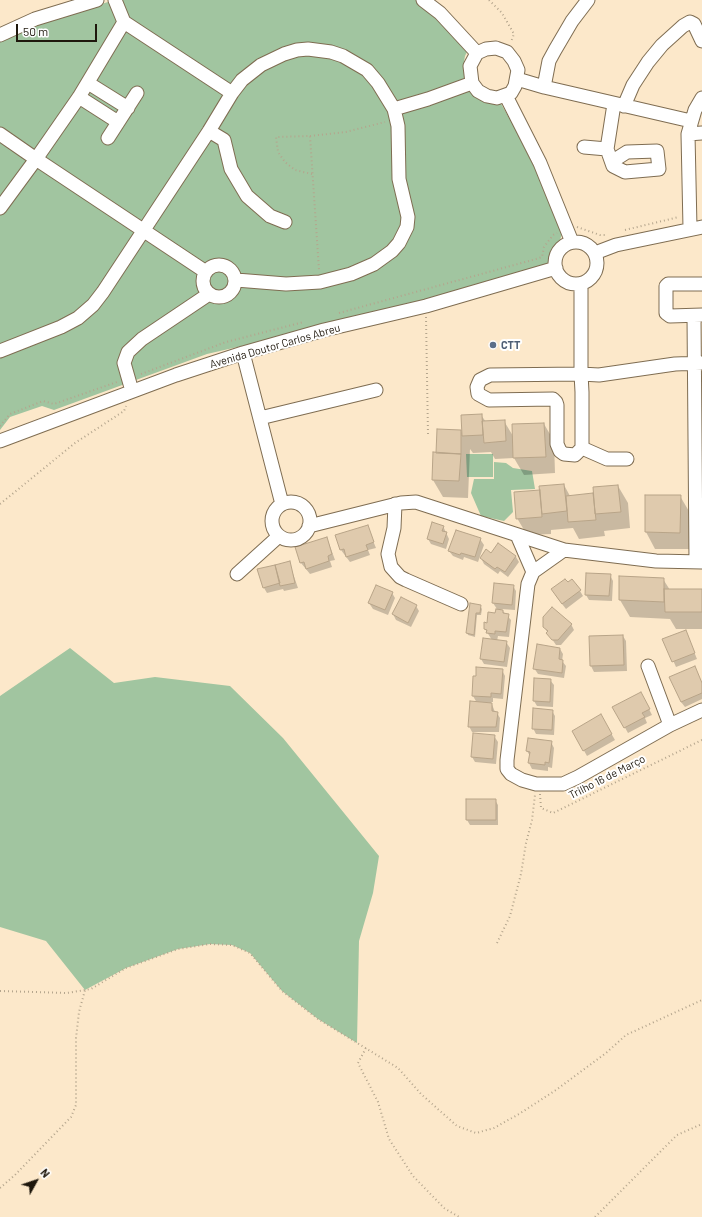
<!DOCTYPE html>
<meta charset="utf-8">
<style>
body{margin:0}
#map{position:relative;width:702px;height:1217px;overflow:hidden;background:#fce8ca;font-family:Barlow,sans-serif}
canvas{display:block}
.north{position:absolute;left:16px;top:1161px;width:40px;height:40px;-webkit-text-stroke:3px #fff;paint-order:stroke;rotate:50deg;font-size:11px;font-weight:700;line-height:16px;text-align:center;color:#1e170c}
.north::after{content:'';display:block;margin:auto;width:14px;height:18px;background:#1e170c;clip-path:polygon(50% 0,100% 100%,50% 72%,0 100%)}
.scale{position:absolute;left:16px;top:24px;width:81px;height:18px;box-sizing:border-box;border:2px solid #1e170c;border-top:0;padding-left:5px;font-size:12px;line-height:14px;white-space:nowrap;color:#1e170c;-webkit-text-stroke:3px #fff;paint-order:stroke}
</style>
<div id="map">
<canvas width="702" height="1217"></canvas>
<div class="north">N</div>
<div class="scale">50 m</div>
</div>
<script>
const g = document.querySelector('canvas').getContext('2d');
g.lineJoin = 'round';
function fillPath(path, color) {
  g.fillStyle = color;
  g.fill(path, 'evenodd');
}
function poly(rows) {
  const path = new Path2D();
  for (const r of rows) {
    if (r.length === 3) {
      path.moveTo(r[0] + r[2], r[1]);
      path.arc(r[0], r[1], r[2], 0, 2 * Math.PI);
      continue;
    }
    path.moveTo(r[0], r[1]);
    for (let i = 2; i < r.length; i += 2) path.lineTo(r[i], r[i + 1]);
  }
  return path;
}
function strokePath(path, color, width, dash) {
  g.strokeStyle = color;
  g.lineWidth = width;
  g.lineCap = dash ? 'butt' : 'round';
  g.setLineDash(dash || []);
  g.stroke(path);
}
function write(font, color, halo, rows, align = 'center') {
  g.font = font + ' Barlow,sans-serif';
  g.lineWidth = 4;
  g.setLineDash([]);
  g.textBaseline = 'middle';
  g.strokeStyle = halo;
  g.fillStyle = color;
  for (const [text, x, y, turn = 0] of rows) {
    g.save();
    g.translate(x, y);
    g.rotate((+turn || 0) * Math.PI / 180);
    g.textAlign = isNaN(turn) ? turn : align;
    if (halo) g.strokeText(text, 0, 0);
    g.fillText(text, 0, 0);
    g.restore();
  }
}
const green = poly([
 [114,0,418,0,469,48,465,56,463,68,470,91,478,99,490,103,500,102,534,161,562,234,554,258,545,265,342,323,207,354,54,410,42,406,10,417,0,430,0,40,7,35],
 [466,454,493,454,493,477,467,477],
 [494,462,506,463,513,468,532,471,535,489,511,490,513,512,504,521,481,516,471,493,474,479,494,479],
 [70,648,114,683,155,677,230,686,283,738,379,856,373,893,359,941,357,1043,318,1019,282,991,250,953,232,945,210,944,178,949,126,968,85,990,46,941,0,927,0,696]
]);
const shadow = poly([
 [481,415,486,422,504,421,513,436,544,424,554,441,555,473,524,475,514,458,495,459,491,452,473,453,470,449,468,498,443,497,433,480,437,454,461,431,463,435],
 [564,485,570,496,594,494,618,486,628,503,630,528,604,531,605,536,579,539,573,528,551,530,551,534,527,535,517,518,541,490],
 [680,496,690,513,689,549,655,549,646,532],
 [367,526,376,548,368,550,370,555,350,562,341,550],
 [443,526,449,539,446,549,431,544,428,539],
 [327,538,335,560,330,561,332,567,310,574,301,563,296,547],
 [480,539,484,545,478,562,464,557,463,560,453,556,449,551],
 [498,545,516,557,519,562,508,577,500,571,498,574,484,564,481,558,492,554],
 [289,562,298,588,284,591,283,589,267,593,264,588],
 [610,575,613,581,612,601,589,600,586,595],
 [620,577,663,579,670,590,702,590,702,629,676,629,670,619,630,617,620,600],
 [513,586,516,591,515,610,501,609,511,620,509,637,498,636,497,641,506,642,510,648,507,667,484,664,481,659,492,640,485,629,496,614,497,609,493,603],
 [580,591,583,596,566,609,555,595],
 [392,593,395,598,388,615,373,609,369,603],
 [471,605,480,606,482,609,481,615,477,615,475,637,468,635,467,632],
 [416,606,419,611,411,627,396,620,393,614],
 [544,617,571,624,574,630,561,645,556,645,544,627],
 [623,636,626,641,627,671,594,672,591,666,590,637],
 [688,637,697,659,676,667,664,640],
 [560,649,563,654,562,661,566,666,564,678,538,674,534,668],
 [502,670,505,676,503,699,493,698,493,702,491,702,495,712,497,713,500,718,499,732,472,732,469,726,477,703,473,696],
 [550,680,554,685,553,707,537,706,534,701],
 [702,683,702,699,685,707,681,702],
 [644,699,652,715,645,718,647,723,628,733,614,708],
 [552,711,555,716,554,735,536,734,533,728],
 [601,716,615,740,587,756,573,731],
 [494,736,498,742,496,764,475,762,472,757],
 [551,742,554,748,552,768,548,767,548,771,532,769,529,763,530,756,527,751],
 [495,800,498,805,498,825,470,825,467,820]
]);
const building = poly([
 [482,414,483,435,462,436,461,415,482,414],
 [505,420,506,441,484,443,482,421,505,420],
 [544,423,546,457,513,458,512,424,544,423],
 [437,429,461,430,461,454,436,453,437,429],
 [433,452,461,454,459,481,432,480,433,452],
 [564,484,567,511,542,514,539,486,564,484],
 [618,485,621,512,595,514,593,487,618,485],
 [540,490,542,517,516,519,514,492,540,490],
 [593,493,596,520,568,522,566,496,593,493],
 [645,495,681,495,680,533,645,532,645,495],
 [432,522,444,526,442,531,447,532,443,544,427,539,432,522],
 [368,525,374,542,366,545,368,550,346,557,344,549,340,550,335,535,368,525],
 [456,530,481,538,475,557,461,553,460,555,448,551,456,530],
 [327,537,332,554,328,556,329,561,306,569,304,562,300,563,295,547,327,537],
 [498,543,516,556,505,572,497,567,495,569,480,558,486,549,491,553,498,543],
 [290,561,295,583,280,586,275,565,290,561],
 [275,565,280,583,263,588,257,569,275,565],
 [586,573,611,574,609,596,585,595,586,573],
 [619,576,664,578,664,602,619,600,619,576],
 [565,579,568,582,572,579,581,590,562,604,551,589,565,579],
 [494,583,514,585,512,605,492,603,494,583],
 [376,585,393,592,385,610,368,603,376,585],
 [664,589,702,589,702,612,665,612,664,589],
 [401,597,417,605,408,623,392,614,401,597],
 [470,603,481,605,480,613,476,613,474,635,466,633,470,603],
 [552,607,572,624,558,640,552,640,546,633,548,631,543,627,543,617,552,607],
 [496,609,503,610,503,613,509,614,506,632,495,631,495,634,486,633,487,630,484,629,484,622,487,623,488,612,495,613,496,609],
 [686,630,695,653,672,662,662,639,686,630],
 [623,635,624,665,590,666,589,636,623,635],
 [483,638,507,641,504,662,480,659,483,638],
 [537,644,560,648,559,659,563,660,562,673,533,669,537,644],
 [695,666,702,683,702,693,681,702,669,677,695,666],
 [476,667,503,669,501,694,491,693,491,697,472,696,473,676,476,676,476,667],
 [534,678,551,679,550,702,533,701,534,678],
 [641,692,650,709,642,713,645,717,624,728,612,707,641,692],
 [470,701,492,703,492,711,498,712,496,727,468,727,470,701],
 [533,708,553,710,552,730,532,729,533,708],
 [601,714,612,734,583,751,572,731,601,714],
 [473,733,495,735,493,759,471,757,473,733],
 [528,738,552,741,549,763,545,762,545,765,528,763,530,752,526,751,528,738],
 [466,799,496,799,496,820,466,820,466,799]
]);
const path = poly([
 [489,0,502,13,514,34,511,42],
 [310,136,346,132,385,122],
 [312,174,295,170,285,162,278,152,276,137,310,136,319,270],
 [577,227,600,235,607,235],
 [625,230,679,217],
 [339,313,536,259,542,257,544,247,553,235,557,233],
 [426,317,428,435],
 [141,374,226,342,304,322],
 [0,426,10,414,43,401,54,404,117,382],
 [0,504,75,443,124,411,126,406],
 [540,794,541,808,553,813,702,740],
 [497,943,510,916,521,874,526,843,532,820,535,795],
 [0,991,67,993,91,989,126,968,178,949,210,944,232,945,250,953,282,991,318,1019,398,1068,421,1094,457,1126,476,1133,494,1128,519,1114,556,1090,606,1053,626,1035,702,1000],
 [366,1048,358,1063,378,1102,389,1139,413,1176,444,1208,459,1217],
 [0,1188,15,1175,71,1117,76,1105,76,1038,79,1012,85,990],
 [595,1217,677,1135,702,1124]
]);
const minor = poly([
 [115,0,124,22],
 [423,0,440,13,477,53],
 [588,0,572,21,555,50,549,61,544,87,691,121],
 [0,35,35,19,97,0],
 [496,48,507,52,514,61,518,70,515,86,511,93,497,98,487,96,478,91,472,83,470,66,477,53,486,49,496,48],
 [517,79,544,87],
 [88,83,128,108],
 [506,96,540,163,572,242],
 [79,97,118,122],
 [624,106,633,85,648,62,662,45,683,26,690,22,694,24,702,41],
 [209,131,224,140,231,169,247,196,270,216,285,222],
 [0,134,36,159,0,208],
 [688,134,702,133],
 [108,138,137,93],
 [584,147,607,149],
 [611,160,616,159,627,152,657,151,659,169,625,172,613,166,607,149,614,104],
 [690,228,688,134,695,110,702,98],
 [576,263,21],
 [595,253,616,245,702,227],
 [219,281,16],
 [206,272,36,159,79,97,124,22,232,93],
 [236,280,286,284,320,282,351,274,374,264,392,251,399,243,407,227,408,217,399,179,398,126,394,109,428,99,472,83],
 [581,284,581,374,582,392,582,448,575,455,564,454,560,451,557,444,557,405,556,402,553,399,489,400,478,394,477,387,480,380,490,375,581,374,599,375,675,364,702,363],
 [702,284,668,284,666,286,666,313,670,316,702,315],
 [694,316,696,562],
 [0,351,61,327,78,318,93,305,103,292,209,131,232,93,242,80,261,65,284,54,297,50,308,49,331,52,343,56,367,70,378,83,394,109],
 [243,353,282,504],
 [132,391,124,363,128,352,142,339,209,294],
 [260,418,376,390],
 [0,441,176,375,243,353,324,330,426,306,556,268],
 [582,448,607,459,627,459],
 [291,521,19],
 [395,504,394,528,388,554,391,567,400,577,406,580,461,604],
 [309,526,401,503,416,502,564,550,656,561,702,562],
 [517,535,533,572],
 [564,550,533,572,528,584,507,760,507,769,511,774,522,780,536,784,563,784,578,777,670,725,702,710],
 [237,574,279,536],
 [648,666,670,725]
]);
const markers = [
 [493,345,4,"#5c6f8a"]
];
const serviceNames = [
 ["CTT",501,345]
];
const streetNames = [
 ["Avenida Doutor Carlos Abreu",275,346,-16],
 ["Trilho 16 de Março",607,777,-27]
];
fillPath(green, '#a1c5a0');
fillPath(shadow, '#0003');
fillPath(building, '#dfcaad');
strokePath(building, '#b8a488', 1);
strokePath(minor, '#7f6d52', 15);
strokePath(path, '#b4a58d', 2, [1, 3]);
strokePath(minor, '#fff', 13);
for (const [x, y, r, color] of markers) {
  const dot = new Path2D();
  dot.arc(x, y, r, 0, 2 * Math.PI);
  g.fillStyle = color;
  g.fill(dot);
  strokePath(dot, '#fff', 1.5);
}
write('bold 11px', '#4e5e75', '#fff', serviceNames, 'left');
write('11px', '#1e170c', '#fff', streetNames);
</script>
